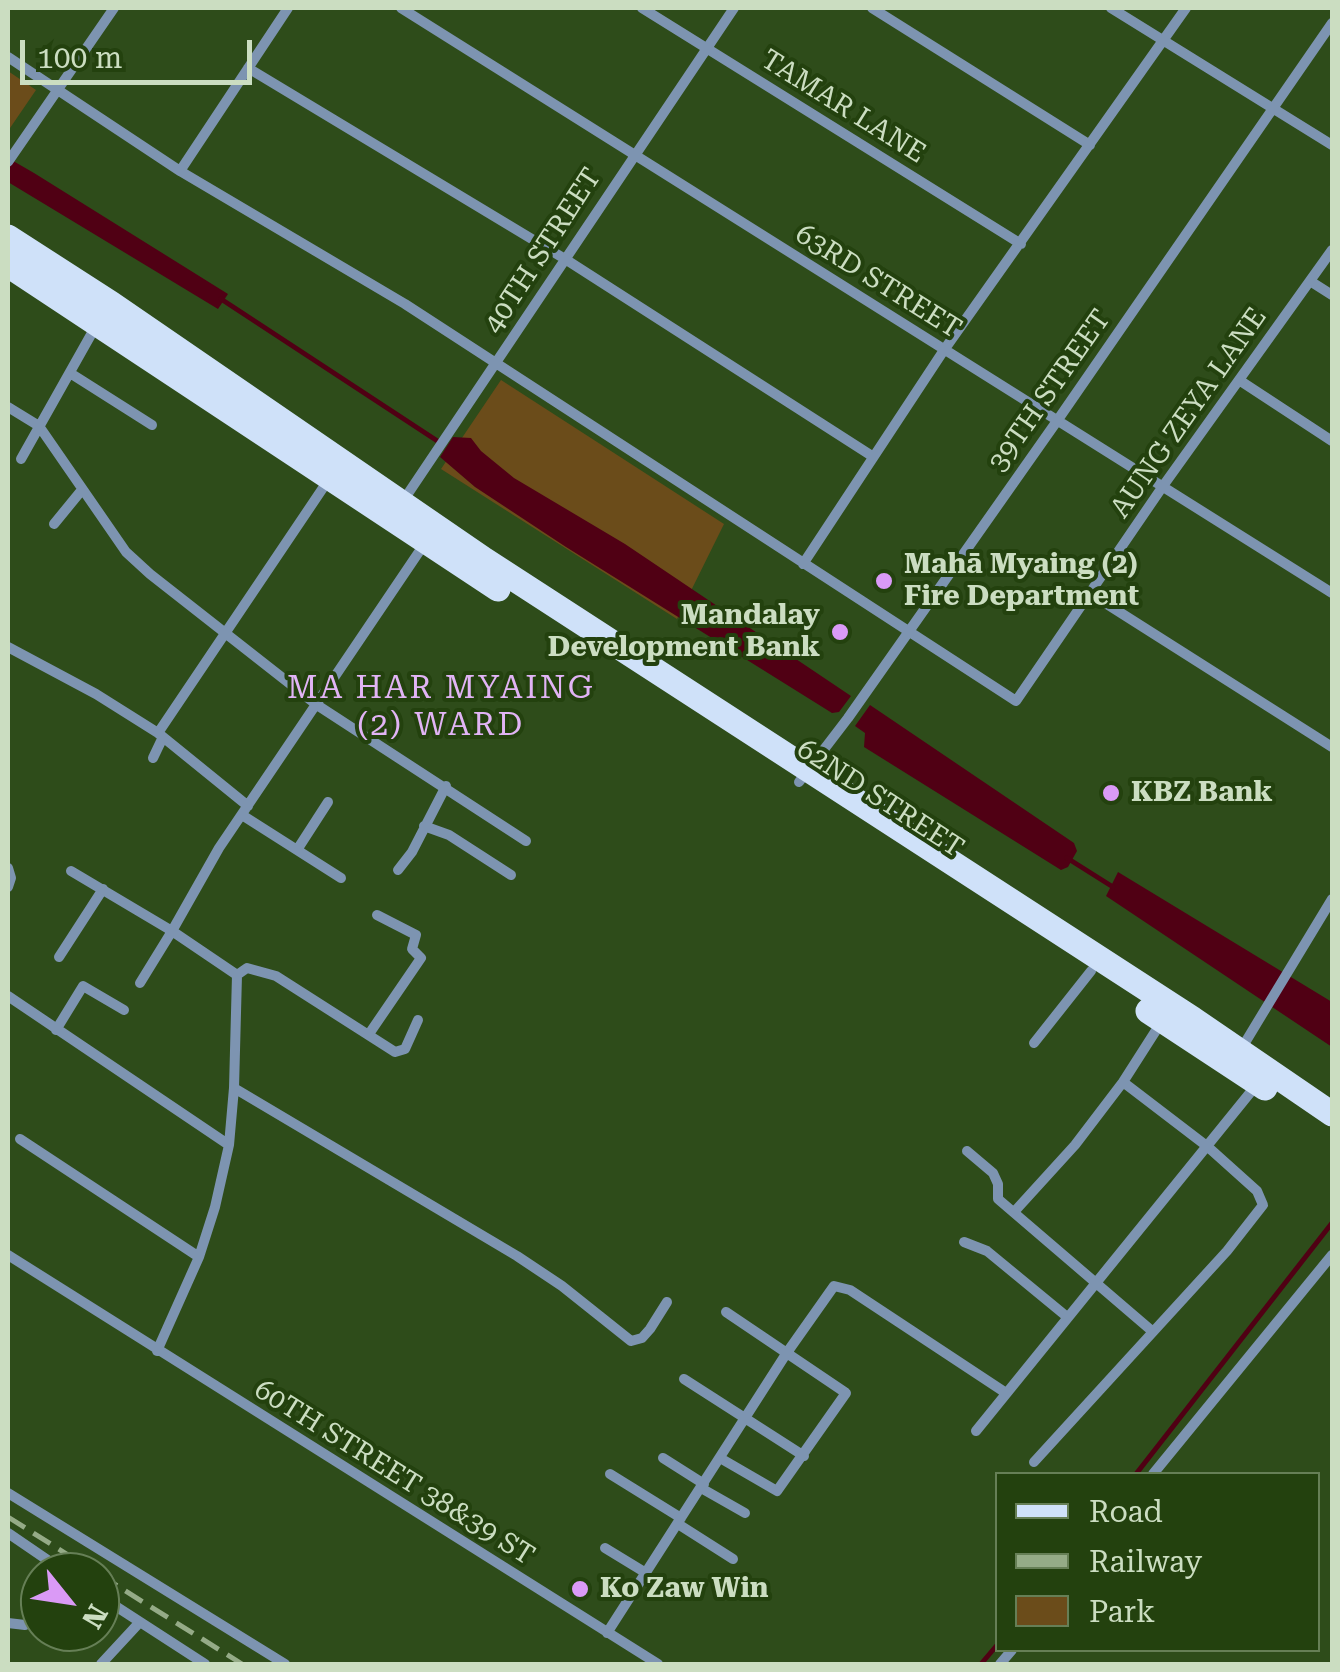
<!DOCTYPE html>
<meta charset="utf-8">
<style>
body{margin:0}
#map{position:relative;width:1340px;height:1672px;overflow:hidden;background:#2e4c1a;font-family:"Roboto Serif",serif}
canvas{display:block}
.frame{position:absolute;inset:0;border:10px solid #cbddc1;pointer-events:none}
.legend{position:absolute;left:995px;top:1472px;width:325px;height:180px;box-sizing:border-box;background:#23410e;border:2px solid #667f56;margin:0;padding:12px 18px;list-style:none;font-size:30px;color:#cbddc1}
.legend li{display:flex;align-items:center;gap:20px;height:50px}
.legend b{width:50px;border:2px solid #667f56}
.north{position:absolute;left:20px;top:1552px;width:100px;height:100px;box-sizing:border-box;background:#23410e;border:2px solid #667f56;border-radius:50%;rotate:120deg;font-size:28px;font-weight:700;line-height:40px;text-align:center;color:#cbddc1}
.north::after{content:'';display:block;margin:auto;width:35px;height:45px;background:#da9af6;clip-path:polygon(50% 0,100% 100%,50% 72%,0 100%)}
.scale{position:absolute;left:20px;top:40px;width:232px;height:45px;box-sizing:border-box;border:5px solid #cbddc1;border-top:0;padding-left:12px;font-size:30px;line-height:35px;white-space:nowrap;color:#cbddc1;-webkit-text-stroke:8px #23410e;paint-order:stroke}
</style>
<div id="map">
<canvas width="1340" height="1672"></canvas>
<div class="frame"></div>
<ul class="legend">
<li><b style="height:12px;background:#cfe1f9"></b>Road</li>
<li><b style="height:12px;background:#95ab87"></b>Railway</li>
<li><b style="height:28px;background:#6b4c1a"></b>Park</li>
</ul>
<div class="north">N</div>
<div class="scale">100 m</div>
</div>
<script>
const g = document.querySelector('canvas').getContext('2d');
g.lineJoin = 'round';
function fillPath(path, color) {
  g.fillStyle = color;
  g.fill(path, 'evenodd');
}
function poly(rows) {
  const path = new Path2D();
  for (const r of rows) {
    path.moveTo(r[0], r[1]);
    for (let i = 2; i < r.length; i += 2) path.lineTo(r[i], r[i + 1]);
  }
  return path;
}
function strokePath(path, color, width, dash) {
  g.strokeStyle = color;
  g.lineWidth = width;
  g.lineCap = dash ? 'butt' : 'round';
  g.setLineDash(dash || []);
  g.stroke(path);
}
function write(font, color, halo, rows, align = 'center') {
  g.font = font + ' "Roboto Serif",serif';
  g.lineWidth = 8;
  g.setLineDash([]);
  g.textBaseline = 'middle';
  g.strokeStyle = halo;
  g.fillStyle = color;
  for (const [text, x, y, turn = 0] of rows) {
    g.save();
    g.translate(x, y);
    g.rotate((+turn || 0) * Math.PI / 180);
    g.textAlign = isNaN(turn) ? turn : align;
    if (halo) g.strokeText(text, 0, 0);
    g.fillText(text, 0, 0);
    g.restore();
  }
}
const green = poly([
 [8,71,36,90,8,131],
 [501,380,724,524,677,619,441,469]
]);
const water = poly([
 [8,158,34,173,228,294,218,309,8,182],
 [453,437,471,438,481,451,514,478,625,544,851,696,839,712,832,713,566,547,475,487,440,457],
 [870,705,1074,843,1077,851,1068,867,1061,870,864,747,865,733,855,726],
 [1118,872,1332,1002,1332,1047,1106,896]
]);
const stream = poly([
 [221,299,442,444],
 [1067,858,1113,887],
 [1136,1474,1332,1223],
 [981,1664,998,1644]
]);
const minor = poly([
 [401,8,1332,593],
 [642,8,1021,244],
 [872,8,1090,145],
 [1111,8,1332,145],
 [8,57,180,171,405,304,1016,701,1163,486,1332,250],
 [248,68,565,259,872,456],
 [8,162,114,8],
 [180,171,288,8],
 [1310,281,1332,295],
 [70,373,152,425],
 [1239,380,1332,441],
 [8,407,39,426,126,552,150,574,317,705,526,841],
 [21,459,97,324],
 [403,501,734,8],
 [54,524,81,491],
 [427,540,219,848,172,931,237,975,234,1088,517,1256,562,1286,631,1341,642,1338,650,1329,667,1302],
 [803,564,944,350,1186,8],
 [1091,594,1332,747],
 [8,647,96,694,158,733,248,806],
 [158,733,329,479],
 [153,758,163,737],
 [799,782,848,718,1057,421,1332,23],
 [242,815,341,878],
 [424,826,449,835,511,875],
 [297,850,328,802],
 [8,868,11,878,8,887],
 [398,870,412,852,446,786],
 [71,871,172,931,140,983],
 [59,957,103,889],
 [237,975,247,968,276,976,395,1052,405,1049,418,1020],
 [8,996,229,1145,215,1207,199,1257,157,1351],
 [56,1030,83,986,124,1010],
 [369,1034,421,958,412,949,416,935,377,915],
 [1034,1043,1091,971],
 [1240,1051,1332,899],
 [20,1139,199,1257],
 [229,1145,234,1088],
 [967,1151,993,1173,998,1184,998,1199,1152,1331],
 [1014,1212,1075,1145,1123,1082,1162,1021],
 [964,1242,987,1251,1066,1316],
 [8,1255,658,1664],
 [684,1379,804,1456],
 [976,1431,1258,1083],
 [663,1458,704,1484],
 [720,1458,777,1491,846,1393,726,1312],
 [1034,1462,1227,1251,1263,1205,1257,1191,1208,1147,1123,1082],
 [610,1474,681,1518],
 [1153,1474,1332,1255],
 [701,1488,745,1513],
 [8,1493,285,1664],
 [678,1524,733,1559],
 [8,1533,65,1572],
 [605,1548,646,1573],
 [100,1596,205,1664],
 [8,1623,25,1625],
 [607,1633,786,1354,834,1286,850,1290,1006,1393],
 [101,1664,139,1623],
 [1000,1664,1012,1650]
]);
const primary = poly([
 [8,237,112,304,485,560,1193,1019,1332,1114],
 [8,265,498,589],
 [1148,1011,1265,1088]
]);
const rail = poly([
 [8,1517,95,1572],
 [100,1575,242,1664]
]);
const markers = [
 [884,581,10,"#da9af6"],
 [840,632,10,"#da9af6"],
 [1111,793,10,"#da9af6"],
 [580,1589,10,"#da9af6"]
];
const streetNames = [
 ["TAMAR LANE",843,107,32],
 ["40TH STREET",543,251,-57],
 ["63RD STREET",878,282,32],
 ["39TH STREET",1050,391,-55],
 ["AUNG ZEYA LANE",1189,413,-55],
 ["62ND STREET",880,799,33],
 ["60TH STREET 38&39 ST",394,1473,32]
];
const poiNames = [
 ["Mahā Myaing (2)",904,565],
 ["Fire Department",904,597],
 ["Mandalay",820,616,"right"],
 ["Development Bank",820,648,"right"],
 ["KBZ Bank",1131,793],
 ["Ko Zaw Win",600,1589]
];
const quarterNames = [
 ["MA HAR MYAING",441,689],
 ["(2) WARD",441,726]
];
fillPath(green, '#6b4c1a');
fillPath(water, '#500014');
strokePath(stream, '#500014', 5);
strokePath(minor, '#7d94b1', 10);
strokePath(primary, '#cfe1f9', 25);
strokePath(rail, '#95ab87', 5, [20, 10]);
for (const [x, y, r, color] of markers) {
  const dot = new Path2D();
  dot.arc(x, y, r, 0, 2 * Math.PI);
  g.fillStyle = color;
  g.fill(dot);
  strokePath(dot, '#23410e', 4);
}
write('28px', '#cbddc1', '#23410e', streetNames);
write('bold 28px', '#cbddc1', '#23410e', poiNames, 'left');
g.letterSpacing = '2.5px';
write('32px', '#e1b4f5', '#23410e', quarterNames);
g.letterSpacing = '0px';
</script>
